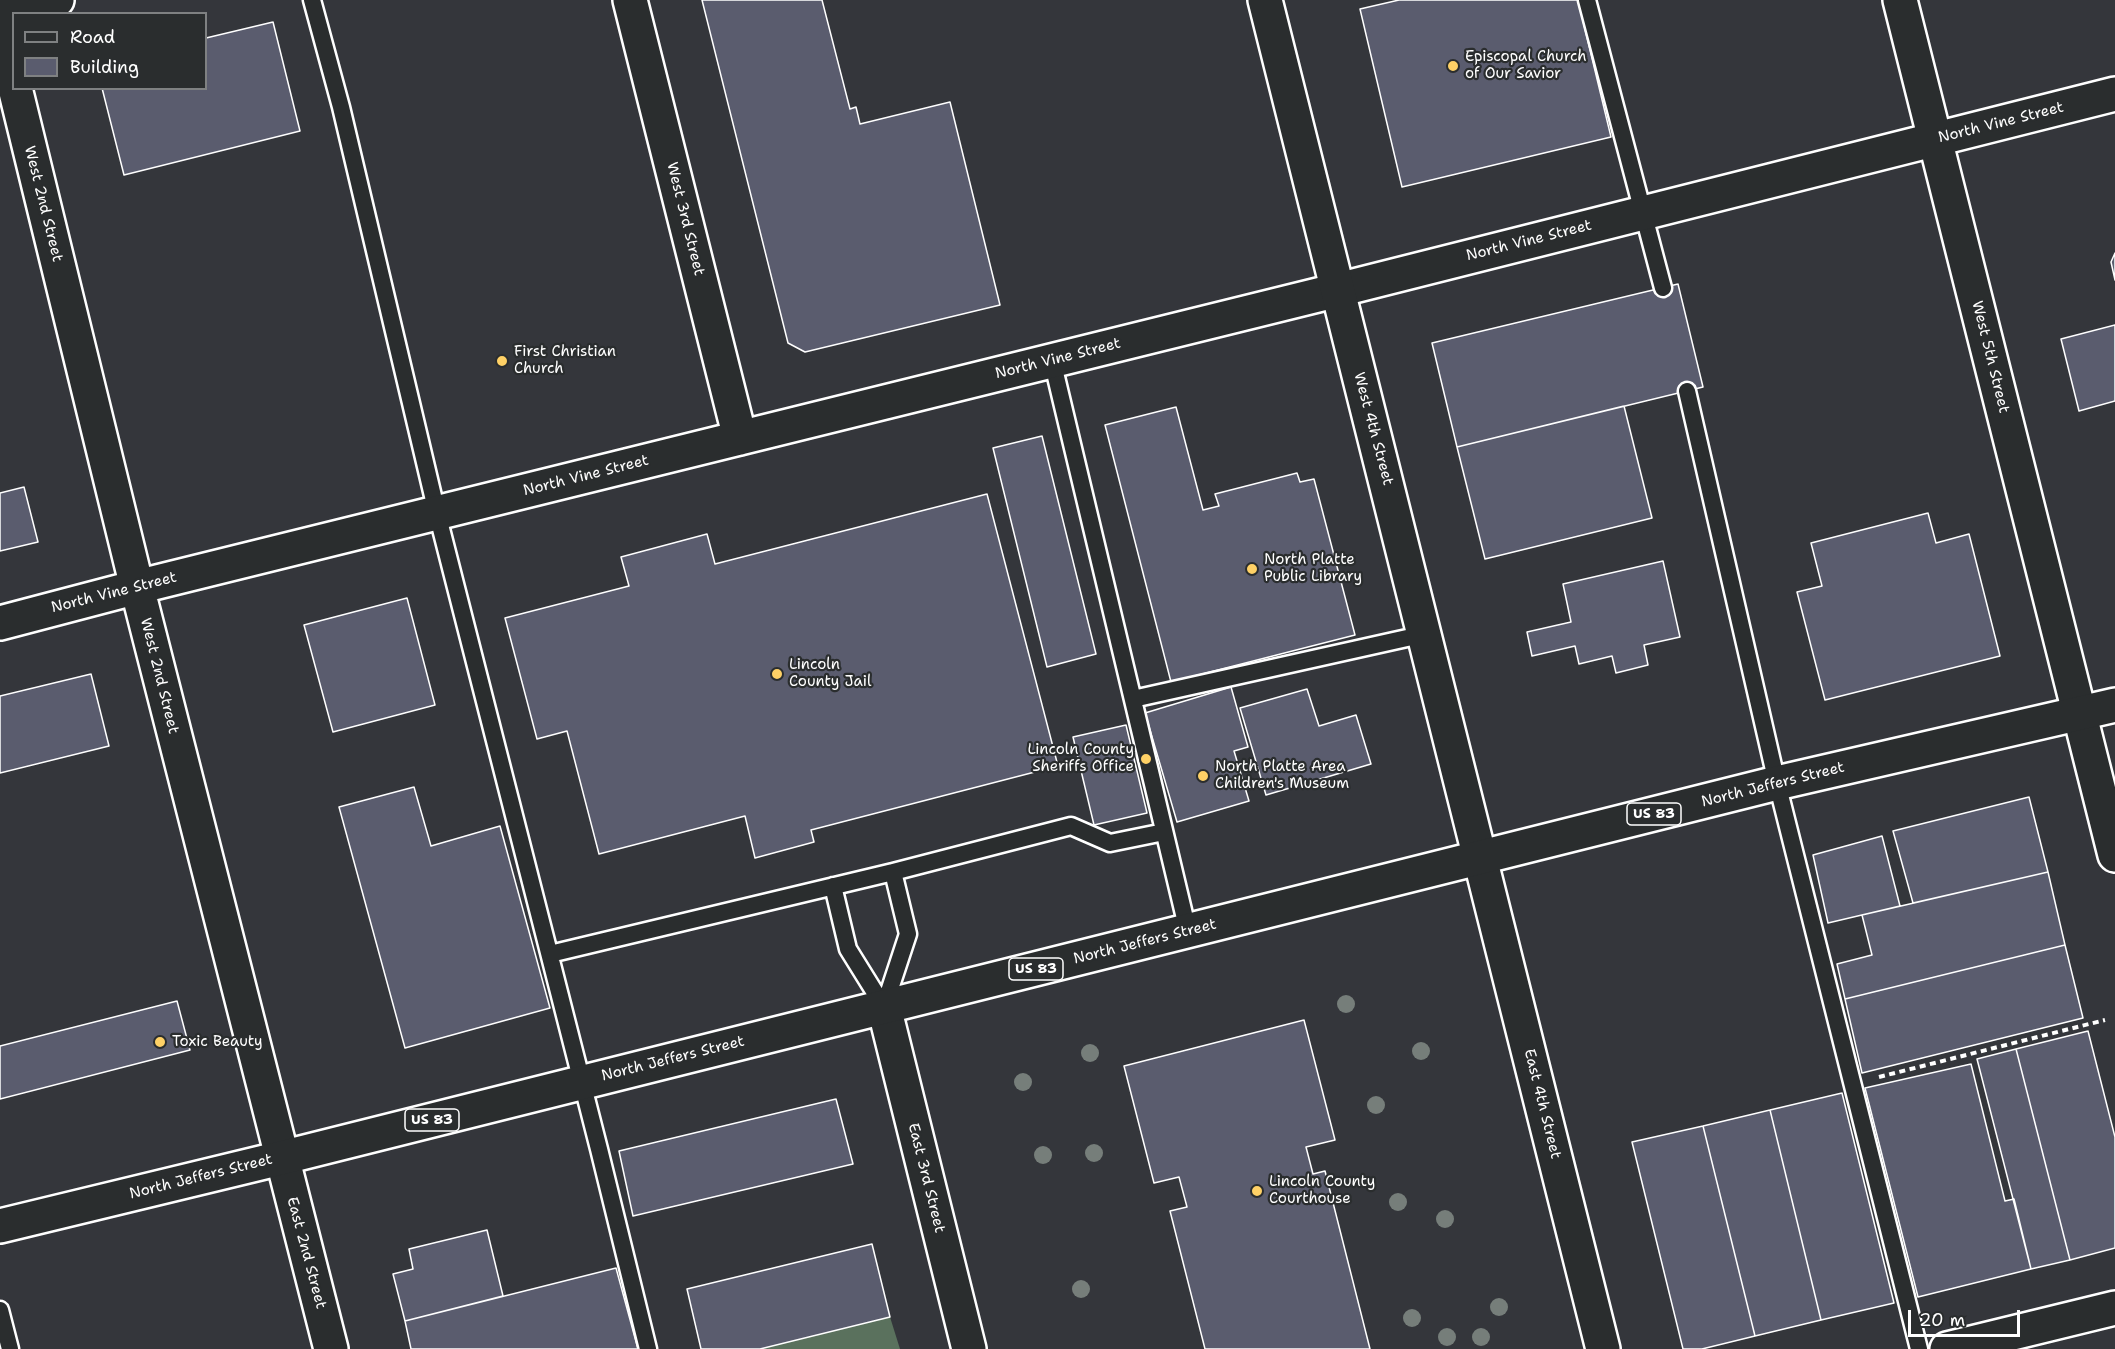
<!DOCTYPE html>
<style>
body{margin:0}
#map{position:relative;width:2115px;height:1349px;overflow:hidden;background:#34363b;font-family:"Shantell Sans",sans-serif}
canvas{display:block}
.legend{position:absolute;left:12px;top:12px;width:195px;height:78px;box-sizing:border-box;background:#2a2d2e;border:2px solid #7f8182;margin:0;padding:8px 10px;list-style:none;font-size:18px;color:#fff}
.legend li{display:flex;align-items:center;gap:12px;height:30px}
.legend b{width:30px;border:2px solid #7f8182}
.scale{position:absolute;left:1908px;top:1310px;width:112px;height:27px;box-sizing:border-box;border:3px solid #fff;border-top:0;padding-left:8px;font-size:18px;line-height:21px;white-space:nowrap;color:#fff;-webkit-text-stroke:4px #2a2d2e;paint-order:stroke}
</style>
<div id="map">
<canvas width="2115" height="1349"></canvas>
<ul class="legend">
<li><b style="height:8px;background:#2a2d2e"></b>Road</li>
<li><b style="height:16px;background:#5a5c6e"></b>Building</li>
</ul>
<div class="scale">20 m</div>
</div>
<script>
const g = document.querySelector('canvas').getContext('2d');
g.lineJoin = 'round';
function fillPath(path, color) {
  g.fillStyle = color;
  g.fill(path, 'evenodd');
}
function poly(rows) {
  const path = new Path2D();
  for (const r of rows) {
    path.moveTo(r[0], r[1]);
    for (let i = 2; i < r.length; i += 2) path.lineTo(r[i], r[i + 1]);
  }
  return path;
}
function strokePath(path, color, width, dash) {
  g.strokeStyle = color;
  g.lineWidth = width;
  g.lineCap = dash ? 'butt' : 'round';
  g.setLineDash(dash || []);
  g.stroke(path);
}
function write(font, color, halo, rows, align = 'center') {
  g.font = font + ' "Shantell Sans",sans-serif';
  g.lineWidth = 4.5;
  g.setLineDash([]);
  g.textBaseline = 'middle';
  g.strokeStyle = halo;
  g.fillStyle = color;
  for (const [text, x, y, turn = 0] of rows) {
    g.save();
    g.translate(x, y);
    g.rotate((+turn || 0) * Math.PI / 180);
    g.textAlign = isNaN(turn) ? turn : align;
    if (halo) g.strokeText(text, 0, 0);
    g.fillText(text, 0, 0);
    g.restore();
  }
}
const green = poly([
 [890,1317,900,1349,760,1349]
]);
const building = poly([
 [702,0,822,0,850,109,856,107,860,124,950,102,1000,305,805,352,788,343,702,0],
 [1399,0,1578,0,1611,137,1402,187,1360,9,1399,0],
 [273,22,300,131,124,175,102,88,206,88,206,38,273,22],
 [2115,253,2115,280,2111,262,2115,253],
 [1678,284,1703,387,1457,447,1432,343,1678,284],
 [2115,325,2115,401,2079,411,2061,339,2115,325],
 [1624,406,1652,518,1485,559,1457,447,1624,406],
 [1176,407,1203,510,1219,506,1215,494,1297,473,1300,482,1314,479,1355,635,1171,682,1105,425,1176,407],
 [1042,436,1096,654,1047,667,993,448,1042,436],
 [24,487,38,542,0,551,0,493,24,487],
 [987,494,1058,766,811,830,814,842,755,858,745,816,599,854,567,731,537,739,505,618,629,586,621,557,707,534,715,564,987,494],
 [1928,513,1936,543,1969,534,2000,656,1825,700,1797,592,1822,586,1811,543,1928,513],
 [1663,561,1680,637,1644,645,1648,665,1616,673,1612,656,1579,664,1575,646,1532,656,1527,632,1571,622,1563,584,1663,561],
 [407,598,435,705,333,732,304,625,407,598],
 [91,674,109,746,0,773,0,696,91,674],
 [1231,687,1248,747,1234,751,1249,801,1177,822,1145,713,1231,687],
 [1307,689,1319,726,1356,715,1371,764,1266,795,1240,708,1307,689],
 [1126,725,1147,813,1094,825,1073,737,1126,725],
 [414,787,431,846,500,826,550,1008,405,1048,339,807,414,787],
 [2029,797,2048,872,1913,903,1893,831,2029,797],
 [1882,836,1900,906,1828,923,1813,855,1882,836],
 [2048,872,2065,945,1845,999,1837,964,1872,955,1862,915,2048,872],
 [2065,945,2083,1018,1862,1073,1845,999,2065,945],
 [177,1001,190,1050,0,1099,0,1046,177,1001],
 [1304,1020,1335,1140,1306,1147,1313,1174,1325,1171,1370,1349,1205,1349,1170,1211,1187,1207,1179,1177,1154,1183,1124,1066,1304,1020],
 [2088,1031,2115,1137,2115,1248,2070,1260,2016,1049,2088,1031],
 [2016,1049,2070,1260,2031,1269,1977,1059,2016,1049],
 [1971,1064,2005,1201,2014,1199,2031,1269,1918,1297,1865,1088,1971,1064],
 [1842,1093,1894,1303,1821,1320,1770,1110,1842,1093],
 [836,1099,853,1164,633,1216,619,1151,836,1099],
 [1770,1110,1821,1320,1755,1336,1703,1126,1770,1110],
 [1703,1126,1755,1336,1702,1349,1683,1349,1632,1142,1703,1126],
 [487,1230,503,1296,405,1321,393,1274,413,1269,409,1249,487,1230],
 [872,1244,890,1317,760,1349,701,1349,687,1289,872,1244],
 [616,1268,638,1349,411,1349,405,1321,616,1268]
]);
const path = poly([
 [1879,1077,2105,1020]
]);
const lane = poly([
 [312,0,341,107,437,513,599,1149,648,1349],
 [1587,0,1663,288],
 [1052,360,1188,931],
 [1687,391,1777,783,1919,1349],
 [1133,699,1425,634],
 [833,886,848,949,884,1007],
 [550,954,893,872,1071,826,1110,843,1164,832],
 [884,1007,908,934,893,872],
 [0,1310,10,1349]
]);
const street = poly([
 [630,0,740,438],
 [1900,0,2115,855],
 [0,13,57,0],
 [0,28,14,83],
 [15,88,137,587,331,1349],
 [0,623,137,587,1338,290,2115,94],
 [884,1007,969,1349],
 [1947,1349,2115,1308]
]);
const secondary = poly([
 [1265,0,1603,1349]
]);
const highway = poly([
 [0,1226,281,1158,1777,783,2115,705]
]);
const trees = [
 [1346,1004],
 [1421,1051],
 [1090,1053],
 [1023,1082],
 [1376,1105],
 [1094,1153],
 [1043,1155],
 [1398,1202],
 [1445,1219],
 [1081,1289],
 [1499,1307],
 [1412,1318],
 [1447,1337],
 [1481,1337]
];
const markers = [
 [1453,66,6,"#ffd166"],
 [502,361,6,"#ffd166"],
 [1252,569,6,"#ffd166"],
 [777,674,6,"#ffd166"],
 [1146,759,6,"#ffd166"],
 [1203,776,6,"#ffd166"],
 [160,1042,6,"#ffd166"],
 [1257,1191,6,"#ffd166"]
];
const shields = [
 [1654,814,54],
 [1036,969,54],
 [432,1120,54]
];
const shieldNames = [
 ["US 83",1654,814],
 ["US 83",1036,969],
 ["US 83",432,1120]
];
const poiNames = [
 ["Episcopal Church",1465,57],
 ["of Our Savior",1465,74],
 ["First Christian",514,352],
 ["Church",514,369],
 ["North Platte",1264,560],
 ["Public Library",1264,577],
 ["Lincoln",789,665],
 ["County Jail",789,682],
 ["Lincoln County",1134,750,"right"],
 ["Sheriffs Office",1134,767,"right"],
 ["North Platte Area",1215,767],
 ["Children's Museum",1215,784],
 ["Toxic Beauty",172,1042],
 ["Lincoln County",1269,1182],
 ["Courthouse",1269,1199]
];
const streetNames = [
 ["North Vine Street",2001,123,-14],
 ["West 2nd Street",43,204,76],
 ["West 3rd Street",685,219,76],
 ["North Vine Street",1529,241,-14],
 ["West 5th Street",1990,357,76],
 ["North Vine Street",1058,359,-14],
 ["West 4th Street",1373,429,75],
 ["North Vine Street",586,476,-14],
 ["North Vine Street",114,593,-14],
 ["West 2nd Street",159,676,76],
 ["North Jeffers Street",1773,785,-14],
 ["North Jeffers Street",1145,942,-14],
 ["North Jeffers Street",673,1059,-14],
 ["East 4th Street",1542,1104,76],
 ["North Jeffers Street",201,1177,-14],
 ["East 3rd Street",926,1178,76],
 ["East 2nd Street",306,1253,75]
];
fillPath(green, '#5a715d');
fillPath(building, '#5a5c6e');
strokePath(building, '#fff', 1.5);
strokePath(lane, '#fff', 21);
strokePath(street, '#fff', 38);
strokePath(secondary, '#fff', 38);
strokePath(highway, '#fff', 38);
strokePath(path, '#fff', 4, [6, 4.5]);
strokePath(lane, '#2a2d2e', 16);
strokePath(street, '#2a2d2e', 33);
strokePath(secondary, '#2a2d2e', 33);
strokePath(highway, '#2a2d2e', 33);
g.fillStyle = '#767e7a';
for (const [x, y] of trees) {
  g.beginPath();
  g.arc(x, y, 9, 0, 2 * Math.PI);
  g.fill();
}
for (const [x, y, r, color] of markers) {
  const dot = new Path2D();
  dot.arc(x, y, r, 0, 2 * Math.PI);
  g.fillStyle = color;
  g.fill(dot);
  strokePath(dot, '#2a2d2e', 2);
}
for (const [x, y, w] of shields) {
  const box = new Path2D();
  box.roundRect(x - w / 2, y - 11, w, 22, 4.5);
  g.fillStyle = '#2a2d2e';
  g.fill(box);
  strokePath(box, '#fff', 1.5);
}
write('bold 14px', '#fff', null, shieldNames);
write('15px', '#fff', '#2a2d2e', poiNames, 'left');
write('15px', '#fff', '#2a2d2e', streetNames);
</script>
